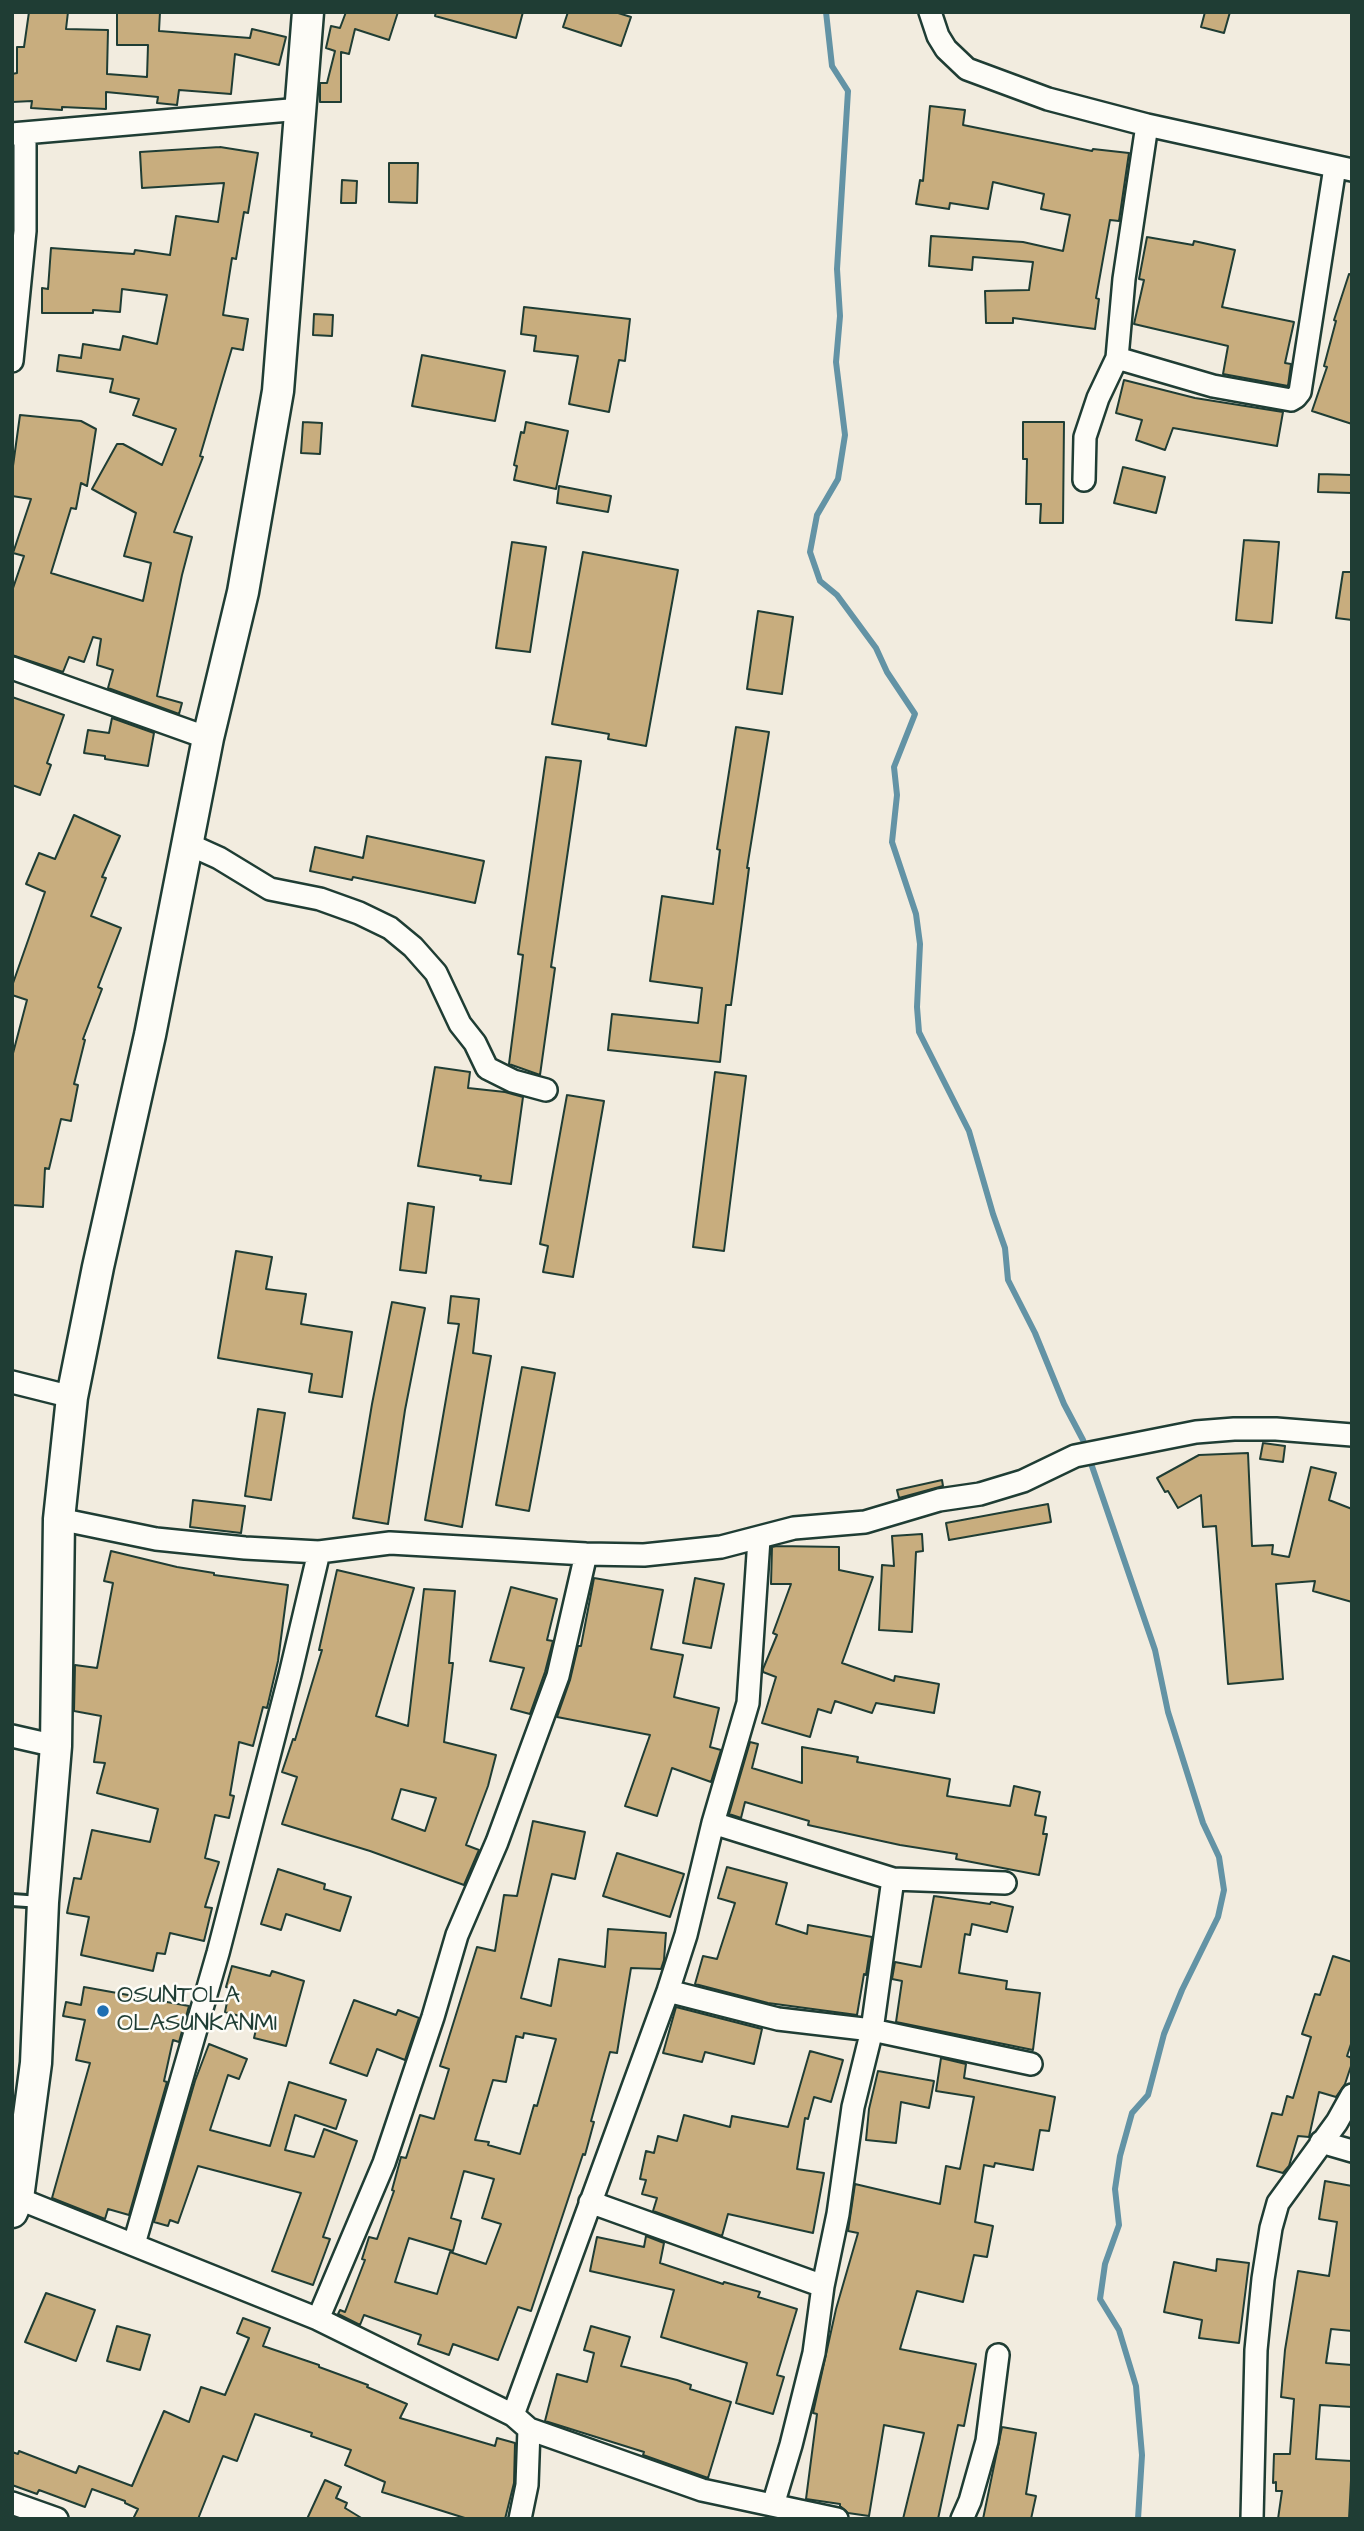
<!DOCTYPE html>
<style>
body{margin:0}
#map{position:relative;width:1364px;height:2531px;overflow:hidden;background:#f2ecdf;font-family:"Architects Daughter",sans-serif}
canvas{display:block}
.frame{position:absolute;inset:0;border:14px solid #1f3d34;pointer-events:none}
</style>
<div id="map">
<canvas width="1364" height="2531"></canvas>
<div class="frame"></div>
</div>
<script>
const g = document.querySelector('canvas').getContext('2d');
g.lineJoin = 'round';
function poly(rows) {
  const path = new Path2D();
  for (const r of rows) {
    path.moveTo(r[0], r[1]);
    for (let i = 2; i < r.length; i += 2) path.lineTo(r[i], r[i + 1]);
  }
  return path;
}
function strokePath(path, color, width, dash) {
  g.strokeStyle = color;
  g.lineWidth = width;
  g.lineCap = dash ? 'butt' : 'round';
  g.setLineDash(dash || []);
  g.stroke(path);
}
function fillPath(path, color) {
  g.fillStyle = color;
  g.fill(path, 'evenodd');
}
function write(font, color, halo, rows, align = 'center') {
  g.font = font + ' "Architects Daughter",sans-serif';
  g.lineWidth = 5;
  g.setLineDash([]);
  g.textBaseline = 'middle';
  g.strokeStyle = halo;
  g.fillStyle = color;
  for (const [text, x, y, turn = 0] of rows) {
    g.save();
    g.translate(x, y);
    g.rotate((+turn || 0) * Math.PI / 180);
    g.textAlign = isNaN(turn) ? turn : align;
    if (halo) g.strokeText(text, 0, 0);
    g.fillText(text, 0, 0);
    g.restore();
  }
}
const stream = poly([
 [826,12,832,66,848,91,837,269,840,316,836,362,845,435,838,479,817,515,810,552,820,581,837,595,876,648,887,672,915,714,894,767,897,795,892,842,916,914,920,944,917,1007,919,1032,969,1131,993,1214,1005,1248,1008,1280,1035,1333,1064,1404,1083,1440,1155,1650,1168,1712,1203,1823,1219,1857,1224,1890,1218,1917,1182,1990,1164,2034,1148,2095,1132,2113,1120,2156,1115,2189,1119,2225,1105,2264,1100,2299,1119,2330,1136,2386,1142,2455,1138,2519]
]);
const building = poly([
 [29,12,68,12,66,29,108,30,107,74,147,77,148,45,117,45,117,12,160,12,159,31,250,38,252,29,286,37,279,65,235,54,231,94,179,90,177,105,157,103,158,97,106,92,106,109,62,107,62,110,31,108,32,101,12,102,12,74,17,73,17,47,24,47,29,12],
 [346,12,398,12,389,40,355,29,349,54,341,52,341,102,320,102,320,83,327,83,335,51,326,48,331,26,340,28,346,12],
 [436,12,523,12,516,38,435,16,436,12],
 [568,12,615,12,631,17,621,46,563,27,568,12],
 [1205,12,1230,12,1224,33,1201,27,1205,12],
 [930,106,965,110,963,125,1092,151,1093,149,1129,153,1119,221,1110,220,1096,298,1099,299,1095,329,1013,318,1013,323,986,323,985,291,1029,290,1033,262,973,257,972,270,929,266,931,236,1023,242,1063,251,1070,215,1041,209,1044,194,993,182,988,209,950,203,949,209,916,204,920,180,923,181,930,106],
 [220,147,258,153,248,213,244,212,236,259,232,258,223,315,248,319,243,350,232,348,200,456,203,457,174,532,192,537,182,575,157,696,182,703,179,714,108,688,113,670,97,665,101,639,93,637,84,662,69,657,63,672,12,655,12,591,24,556,13,553,31,499,12,496,12,473,20,415,81,421,96,429,87,486,81,483,76,509,71,508,51,573,143,601,151,563,124,556,136,513,92,489,117,444,123,444,162,465,176,429,133,415,139,399,110,392,113,379,57,371,59,355,81,358,83,344,120,350,123,336,157,344,167,295,122,289,120,312,93,310,93,313,42,313,42,288,48,289,51,248,134,254,135,250,170,255,176,216,218,222,224,183,142,188,140,152,220,147],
 [389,163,418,163,417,203,389,202,389,163],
 [342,180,357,181,356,203,341,203,342,180],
 [1147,237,1193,245,1194,241,1235,250,1222,307,1294,322,1285,363,1291,364,1288,386,1223,374,1228,346,1134,324,1144,280,1139,279,1147,237],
 [1349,274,1352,275,1352,424,1312,411,1327,367,1324,366,1336,321,1334,320,1349,274],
 [524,307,630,319,625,361,619,360,609,412,569,404,578,356,534,351,536,336,521,334,524,307],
 [314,314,333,315,332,336,313,335,314,314],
 [422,355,505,371,495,421,412,406,422,355],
 [1124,380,1195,398,1283,412,1277,446,1173,428,1165,450,1136,440,1142,420,1116,413,1124,380],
 [303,422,322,423,320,454,301,453,303,422],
 [526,422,568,431,556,489,514,480,517,466,514,465,521,432,524,433,526,422],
 [1023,422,1064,422,1063,523,1040,523,1041,504,1026,504,1027,459,1023,459,1023,422],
 [1123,467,1165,477,1156,513,1114,503,1123,467],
 [1319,474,1352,475,1352,493,1318,492,1319,474],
 [559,486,611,496,608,512,557,503,559,486],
 [1244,540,1279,542,1272,623,1236,620,1244,540],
 [512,542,546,547,530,652,496,648,512,542],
 [583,552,678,570,646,746,608,739,609,734,552,724,583,552],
 [1343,572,1352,572,1352,620,1336,618,1343,572],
 [758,611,793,617,782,694,747,689,758,611],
 [12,697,64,715,47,763,51,765,40,795,12,785,12,697],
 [112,718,154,733,148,766,105,759,105,756,84,753,88,730,109,733,112,718],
 [736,727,769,732,747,868,749,868,731,1005,726,1005,720,1062,608,1050,612,1014,698,1023,702,988,650,981,662,896,713,904,720,850,717,849,736,727],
 [546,757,581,761,551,967,555,968,540,1075,509,1064,523,955,518,954,546,757],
 [74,815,120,836,102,877,106,878,91,916,121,928,98,987,102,989,83,1039,85,1040,74,1084,78,1085,71,1121,61,1119,49,1169,45,1168,43,1207,12,1205,12,1057,27,1000,12,995,12,986,45,892,26,884,39,853,55,859,74,815],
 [367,836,484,861,475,903,353,877,352,880,310,871,315,847,363,858,367,836],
 [435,1067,470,1072,468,1088,505,1092,523,1097,511,1184,480,1180,481,1176,418,1166,435,1067],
 [715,1072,746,1076,724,1251,693,1247,715,1072],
 [567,1095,604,1101,573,1277,543,1272,548,1246,540,1244,567,1095],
 [408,1203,434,1207,426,1273,400,1270,408,1203],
 [236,1251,272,1257,266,1289,306,1294,301,1324,352,1332,342,1397,309,1392,312,1374,218,1358,236,1251],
 [451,1296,479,1299,473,1353,491,1356,462,1527,425,1520,459,1324,448,1323,451,1296],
 [392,1302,425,1308,405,1410,388,1524,353,1518,372,1404,392,1302],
 [522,1367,555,1373,529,1511,496,1505,522,1367],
 [258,1409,285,1413,271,1500,245,1496,258,1409],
 [1263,1443,1285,1446,1283,1462,1260,1459,1263,1443],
 [1248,1453,1252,1546,1273,1545,1272,1554,1289,1557,1311,1467,1336,1473,1329,1500,1352,1509,1352,1602,1313,1591,1315,1581,1276,1584,1283,1679,1228,1684,1216,1526,1203,1527,1201,1495,1178,1508,1168,1491,1165,1492,1157,1478,1199,1455,1248,1453],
 [942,1480,943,1486,899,1498,897,1490,942,1480],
 [193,1500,245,1506,241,1533,190,1527,193,1500],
 [1048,1504,1051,1522,949,1540,946,1523,1048,1504],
 [922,1534,923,1551,916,1552,912,1632,879,1630,882,1565,894,1566,892,1536,922,1534],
 [777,1546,839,1547,839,1570,873,1577,842,1663,894,1681,895,1676,939,1684,934,1713,876,1703,872,1713,835,1701,831,1713,818,1709,810,1737,762,1723,776,1677,763,1672,763,1669,777,1635,773,1633,791,1584,771,1584,772,1547,777,1546],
 [111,1551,177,1567,214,1573,214,1575,288,1585,278,1661,267,1708,263,1707,253,1746,239,1742,230,1795,234,1796,229,1818,215,1815,205,1858,219,1862,205,1907,212,1908,204,1941,170,1933,165,1954,157,1953,153,1971,81,1955,89,1917,67,1913,74,1878,81,1879,92,1830,150,1842,158,1809,97,1793,105,1763,94,1762,101,1716,74,1711,75,1665,97,1668,113,1583,104,1581,111,1551],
 [337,1570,414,1588,376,1716,408,1726,424,1589,455,1591,449,1663,453,1663,444,1742,496,1755,488,1786,466,1845,479,1850,464,1885,370,1851,282,1824,297,1777,282,1772,293,1739,295,1740,322,1650,319,1650,337,1570],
 [401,1789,436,1798,425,1831,392,1819,401,1789],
 [594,1578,663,1590,651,1649,683,1655,674,1697,719,1708,710,1747,721,1750,711,1782,672,1768,657,1816,625,1806,650,1735,557,1717,570,1680,578,1646,581,1646,594,1578],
 [695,1578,724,1584,711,1648,683,1643,695,1578],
 [511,1587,557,1599,547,1640,553,1641,545,1672,530,1714,511,1709,524,1668,490,1661,511,1587],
 [750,1742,758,1744,752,1768,802,1783,802,1747,858,1757,857,1762,950,1779,947,1796,1010,1806,1014,1786,1040,1792,1035,1815,1046,1817,1043,1834,1047,1834,1039,1875,956,1859,957,1854,900,1845,808,1825,809,1821,745,1802,741,1818,729,1814,750,1742],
 [533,1821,585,1832,575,1879,552,1874,521,1998,551,2006,559,1959,605,1967,608,1929,666,1933,664,1960,661,1969,631,1968,617,2053,610,2052,591,2121,594,2122,585,2155,583,2154,531,2311,518,2307,498,2360,453,2344,449,2355,418,2344,421,2335,364,2315,360,2325,338,2314,340,2310,345,2312,365,2260,362,2259,369,2237,377,2239,394,2191,392,2190,401,2157,406,2158,420,2115,434,2119,449,2069,440,2066,477,1947,495,1951,504,1895,517,1896,533,1821],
 [524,2033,556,2039,537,2106,534,2105,520,2154,488,2145,489,2142,475,2140,493,2080,506,2082,516,2036,523,2038,524,2033],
 [464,2171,494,2179,482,2218,501,2224,486,2264,450,2252,437,2294,395,2282,409,2238,453,2251,461,2221,451,2218,464,2171],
 [617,1853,684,1874,670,1917,603,1896,617,1853],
 [727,1867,787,1883,776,1924,807,1934,808,1925,872,1937,866,1975,864,1974,857,2015,768,2003,695,1984,703,1956,717,1959,735,1903,718,1898,727,1867],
 [278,1869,325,1884,324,1889,351,1897,340,1931,286,1914,281,1930,261,1924,278,1869],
 [934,1896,990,1904,991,1902,1013,1907,1007,1932,972,1924,970,1935,965,1934,959,1973,1007,1981,1006,1989,1040,1993,1033,2050,896,2022,902,1981,892,1979,895,1962,921,1967,934,1896],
 [1333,1956,1352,1962,1352,2041,1347,2056,1352,2058,1352,2063,1345,2084,1336,2097,1319,2092,1309,2137,1298,2136,1289,2166,1283,2173,1257,2166,1272,2113,1282,2115,1287,2096,1293,2098,1311,2037,1302,2034,1315,1994,1320,1995,1333,1956],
 [232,1966,270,1976,272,1971,304,1981,286,2046,254,2038,258,2021,225,2012,230,1988,226,1987,232,1966],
 [84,1987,189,2006,179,2042,173,2040,164,2081,167,2082,129,2215,108,2209,105,2219,52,2198,90,2063,76,2060,85,2020,63,2016,66,2002,81,2005,84,1987],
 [354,2000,396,2015,398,2010,419,2018,405,2060,377,2049,367,2076,330,2063,354,2000],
 [676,2007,762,2029,754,2064,705,2052,702,2062,663,2053,676,2007],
 [209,2044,247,2059,239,2079,228,2075,210,2130,270,2146,289,2082,346,2100,336,2129,295,2115,285,2150,314,2157,324,2129,357,2141,323,2237,330,2239,313,2285,272,2271,301,2193,198,2166,178,2223,170,2220,168,2226,154,2222,195,2081,209,2044],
 [810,2051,843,2060,831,2102,814,2097,808,2119,805,2118,797,2169,824,2173,813,2233,728,2214,722,2236,653,2211,657,2198,642,2194,646,2180,640,2179,646,2151,654,2153,658,2136,677,2141,684,2115,730,2127,732,2116,788,2127,810,2051],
 [941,2058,966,2064,964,2078,1055,2097,1049,2131,1040,2130,1033,2170,995,2163,994,2167,984,2165,975,2222,993,2226,987,2257,974,2255,963,2302,917,2291,900,2349,976,2364,964,2426,958,2425,938,2519,903,2519,924,2433,884,2425,869,2516,848,2513,840,2506,840,2504,806,2499,817,2414,813,2413,836,2309,858,2233,848,2231,855,2184,940,2204,946,2166,960,2169,974,2097,936,2091,941,2058],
 [878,2071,934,2081,929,2108,901,2102,896,2143,866,2140,869,2109,878,2071],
 [1325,2181,1352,2186,1352,2331,1331,2329,1326,2363,1352,2365,1352,2407,1320,2405,1316,2459,1352,2461,1349,2519,1278,2519,1282,2491,1276,2491,1276,2482,1273,2483,1274,2454,1290,2454,1294,2399,1281,2397,1285,2350,1298,2271,1329,2276,1337,2222,1319,2219,1325,2181],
 [646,2236,664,2243,660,2263,723,2284,724,2282,760,2292,758,2297,797,2309,777,2375,784,2377,773,2414,736,2403,747,2363,661,2337,674,2290,590,2271,597,2237,644,2247,646,2236],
 [1217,2259,1249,2263,1239,2343,1199,2338,1202,2320,1164,2312,1174,2262,1216,2271,1217,2259],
 [46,2293,95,2310,76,2361,25,2342,46,2293],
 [243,2318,270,2328,263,2346,319,2365,319,2367,368,2385,367,2387,407,2404,400,2418,495,2446,497,2438,515,2443,514,2483,505,2519,468,2519,382,2492,385,2482,345,2465,351,2450,311,2436,312,2433,255,2414,237,2461,223,2456,198,2519,133,2519,138,2509,125,2503,125,2501,92,2489,85,2507,39,2490,37,2494,12,2485,12,2452,18,2454,19,2451,76,2473,79,2466,132,2486,164,2411,189,2422,201,2387,225,2395,249,2338,237,2333,243,2318],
 [117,2326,150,2335,140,2370,107,2361,117,2326],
 [591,2326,630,2337,621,2366,677,2380,691,2385,690,2389,731,2402,708,2478,643,2455,644,2452,545,2421,557,2374,587,2382,594,2353,584,2350,591,2326],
 [1002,2427,1036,2433,1026,2494,1036,2496,1031,2519,983,2519,1002,2427],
 [325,2480,341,2487,336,2498,347,2503,345,2508,363,2519,307,2519,325,2480]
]);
const service = poly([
 [12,1900,41,1902]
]);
const minor = poly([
 [930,12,938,36,946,49,967,69,1048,99,1147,125,1352,170],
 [12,134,301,109],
 [1117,358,1213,386,1291,400,1296,397,1300,392,1335,167],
 [12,361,25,231,25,133],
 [1084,480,1085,437,1098,398,1117,358,1124,279,1147,125],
 [12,668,208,738],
 [188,844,219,858,270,889,320,899,359,913,390,928,413,947,436,973,460,1024,475,1043,487,1068,513,1081,546,1090],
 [12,1382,72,1397],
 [59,1519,156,1539,245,1548,319,1552,390,1543,586,1554,644,1555,721,1547,794,1528,865,1522,939,1500,980,1494,1023,1481,1075,1456,1196,1432,1234,1429,1276,1429,1352,1435],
 [12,1736,56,1746],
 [713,1823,893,1879,1005,1883],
 [668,1991,778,2019,872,2030,1031,2064],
 [1321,2142,1352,2151],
 [12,2196,318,2319,513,2415,529,2429,702,2490,837,2519],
 [590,2202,823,2286],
 [134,2244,218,1953,290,1675,319,1552],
 [318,2319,384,2163,433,2017,457,1935,497,1842,558,1676,586,1554],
 [513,2415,668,1991,686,1935,713,1823,748,1703,759,1539],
 [12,2503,57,2519],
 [773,2505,791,2445,814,2353,823,2286,838,2214,853,2107,872,2030,893,1879],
 [520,2519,527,2485,529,2429],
 [962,2519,970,2501,987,2441,998,2355],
 [1252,2519,1256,2350,1263,2279,1271,2228,1278,2203,1337,2122,1352,2095]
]);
const secondary = poly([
 [12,2212,18,2198,36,2063,43,1902,56,1746,59,1519,72,1397,98,1267,150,1035,208,738,243,592,278,391,308,12]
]);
const markers = [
 [103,2011,7,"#1f6fb2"]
];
const poiNames = [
 ["OSUNTOLA",117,1997],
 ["OLASUNKANMI",117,2025]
];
strokePath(stream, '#6393a5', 6);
fillPath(building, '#c8ad7e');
strokePath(building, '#1f3d34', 2);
strokePath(service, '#1f3d34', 16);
strokePath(minor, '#1f3d34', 26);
strokePath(secondary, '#1f3d34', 35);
strokePath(service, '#fdfcf7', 10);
strokePath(minor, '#fdfcf7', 21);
strokePath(secondary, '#fdfcf7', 30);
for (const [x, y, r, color] of markers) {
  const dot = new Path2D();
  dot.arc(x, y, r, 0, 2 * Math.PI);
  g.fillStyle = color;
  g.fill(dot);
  strokePath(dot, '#fdfcf7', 2.5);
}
write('24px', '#1f3d34', '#fdfcf7', poiNames, 'left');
</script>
